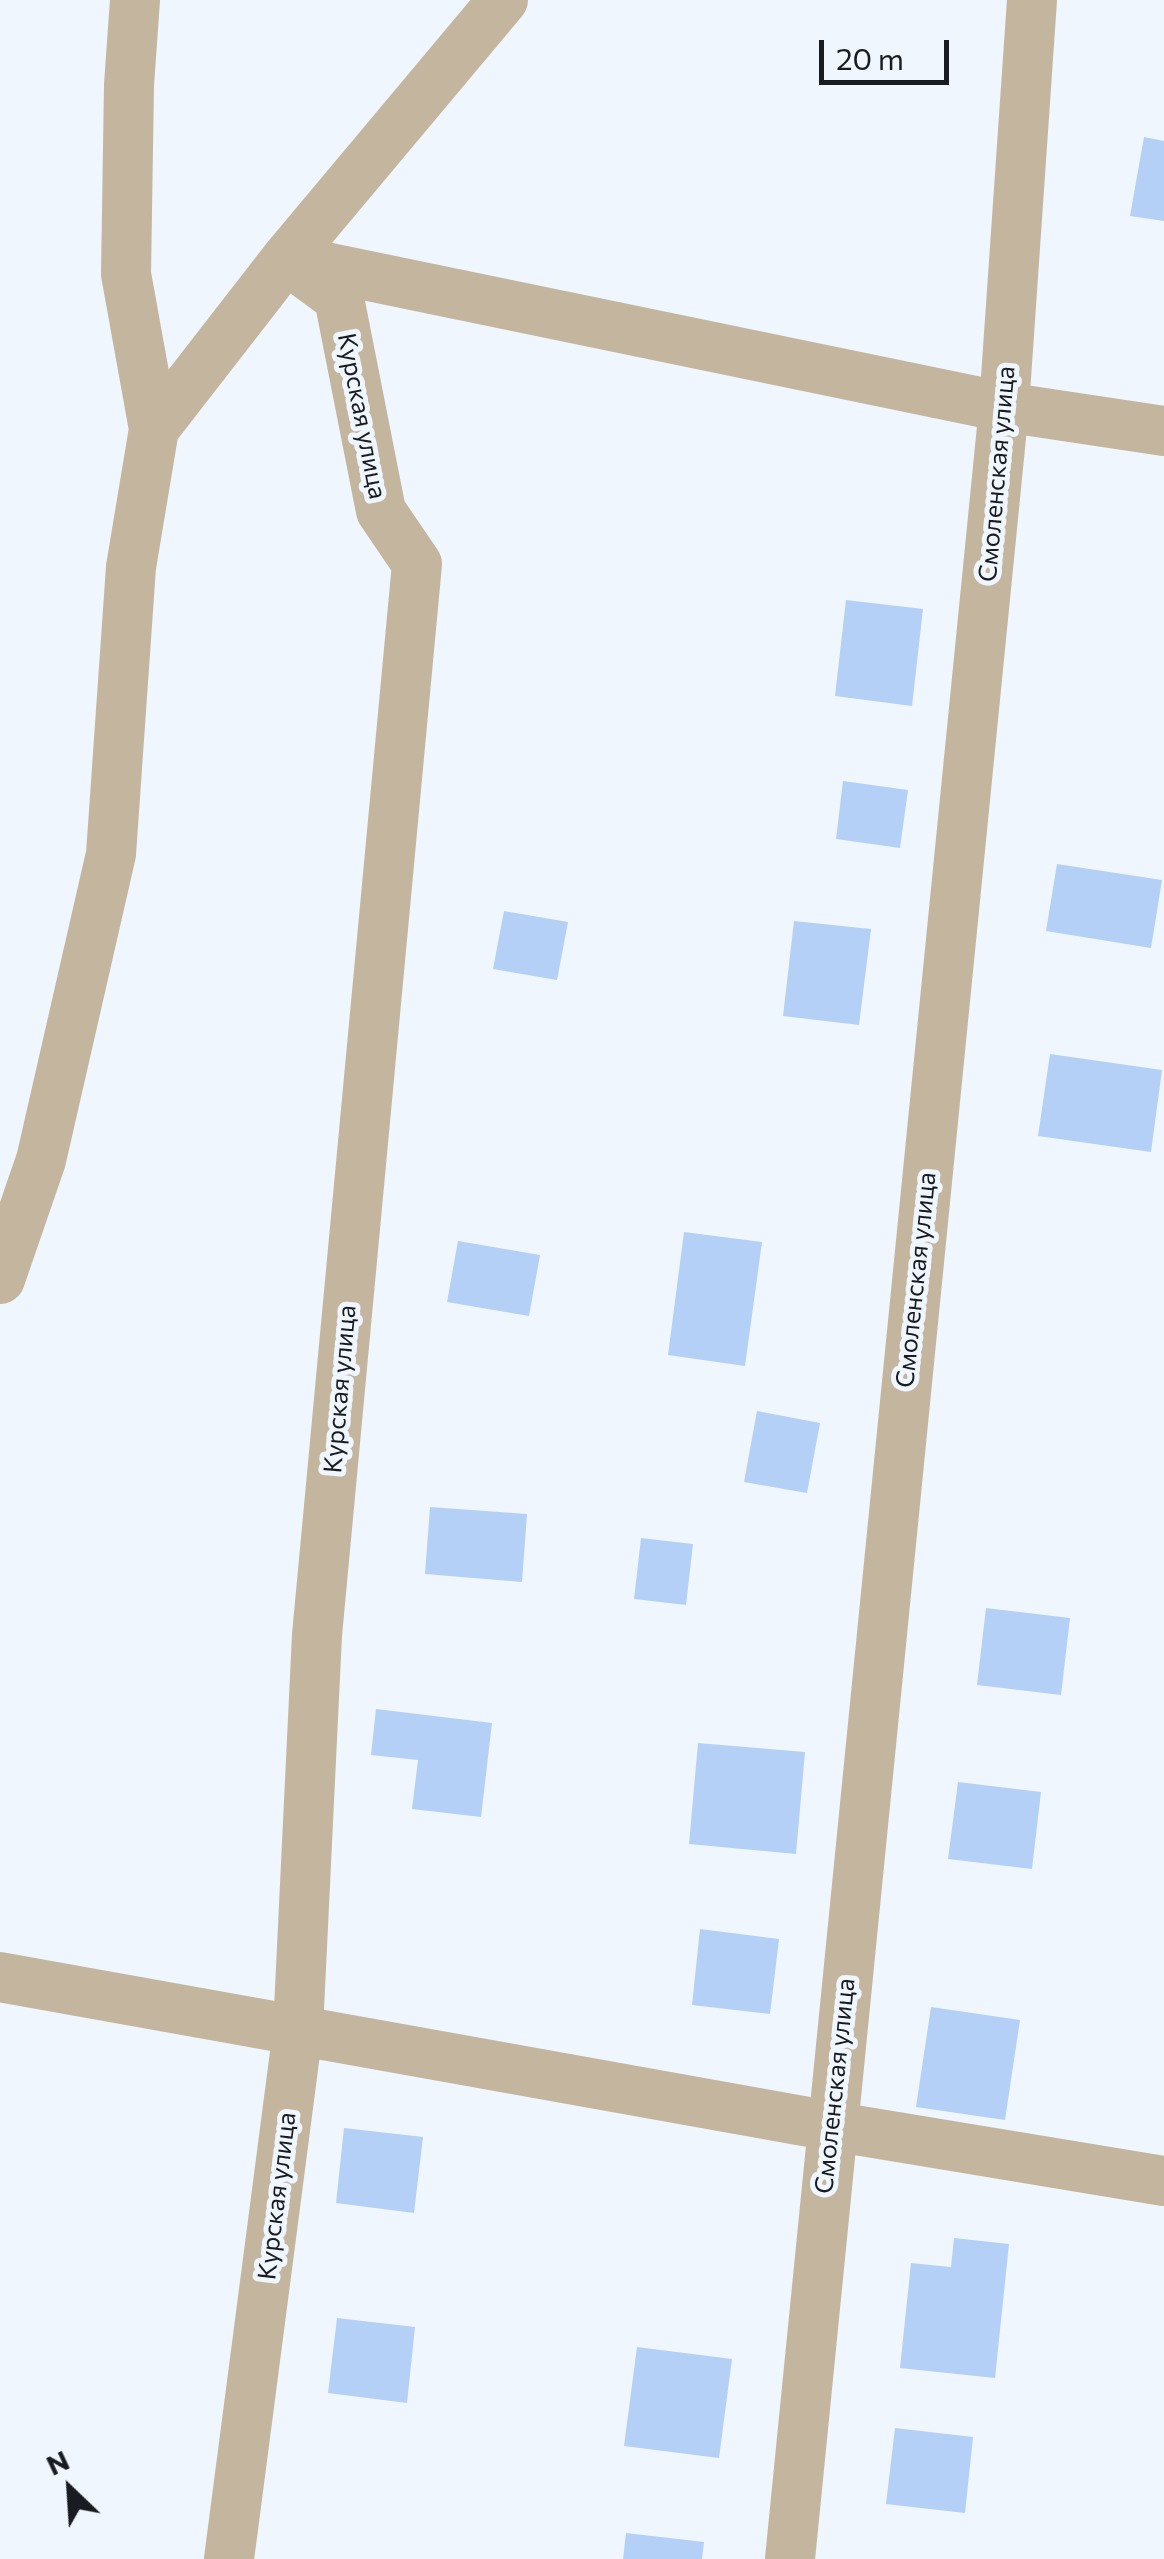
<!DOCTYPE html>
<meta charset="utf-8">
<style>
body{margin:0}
#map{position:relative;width:1164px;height:2559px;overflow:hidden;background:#f0f6fd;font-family:Commissioner,sans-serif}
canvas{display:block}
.north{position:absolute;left:20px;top:2439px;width:100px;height:100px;-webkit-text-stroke:8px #f0f6fd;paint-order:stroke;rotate:335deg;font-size:28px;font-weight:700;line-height:40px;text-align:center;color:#181c20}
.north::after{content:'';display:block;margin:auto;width:35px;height:45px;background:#181c20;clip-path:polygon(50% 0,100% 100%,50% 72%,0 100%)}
.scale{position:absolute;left:819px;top:40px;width:130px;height:45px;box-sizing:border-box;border:5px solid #181c20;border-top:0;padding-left:12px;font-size:30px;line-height:35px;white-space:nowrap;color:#181c20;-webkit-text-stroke:8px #f0f6fd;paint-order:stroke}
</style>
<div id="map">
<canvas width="1164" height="2559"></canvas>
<div class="north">N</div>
<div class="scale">20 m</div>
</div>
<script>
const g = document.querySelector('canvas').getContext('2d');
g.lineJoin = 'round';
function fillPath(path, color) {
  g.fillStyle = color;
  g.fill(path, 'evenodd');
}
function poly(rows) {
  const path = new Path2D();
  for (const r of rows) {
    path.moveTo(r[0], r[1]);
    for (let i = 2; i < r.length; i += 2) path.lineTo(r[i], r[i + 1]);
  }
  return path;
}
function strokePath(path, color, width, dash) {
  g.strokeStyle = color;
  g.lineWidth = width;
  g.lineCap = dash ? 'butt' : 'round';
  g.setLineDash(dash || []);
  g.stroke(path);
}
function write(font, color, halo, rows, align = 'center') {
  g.font = font + ' Commissioner,sans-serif';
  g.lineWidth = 10;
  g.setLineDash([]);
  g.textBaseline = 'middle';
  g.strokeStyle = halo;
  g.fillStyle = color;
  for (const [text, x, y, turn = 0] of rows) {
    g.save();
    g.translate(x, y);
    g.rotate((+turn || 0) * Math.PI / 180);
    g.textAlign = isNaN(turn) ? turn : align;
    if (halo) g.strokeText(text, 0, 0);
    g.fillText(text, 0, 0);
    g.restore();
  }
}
const building = poly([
 [1144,137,1164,141,1164,221,1130,216],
 [846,600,923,609,912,706,835,696],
 [843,781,908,790,900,848,836,839],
 [1057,864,1162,880,1151,948,1046,931],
 [504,911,568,922,557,980,493,969],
 [794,921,871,929,859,1025,783,1016],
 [1050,1054,1162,1070,1151,1152,1038,1136],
 [684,1232,762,1242,745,1366,668,1355],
 [458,1241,540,1255,529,1316,447,1302],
 [757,1411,820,1423,807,1493,744,1482],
 [430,1507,527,1514,522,1582,425,1574],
 [641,1538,693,1544,686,1605,634,1599],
 [986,1608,1070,1618,1061,1695,977,1685],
 [376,1709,492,1723,481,1817,412,1809,418,1760,371,1755],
 [698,1743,805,1752,796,1854,689,1844],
 [958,1782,1041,1792,1032,1869,948,1859],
 [700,1929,779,1939,770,2014,692,2005],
 [931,2007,1020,2020,1005,2120,916,2107],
 [344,2128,423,2137,414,2213,336,2203],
 [954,2238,1009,2244,995,2378,900,2368,911,2263,951,2267],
 [337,2318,415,2327,407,2403,328,2393],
 [637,2347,732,2359,719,2458,624,2446],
 [895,2428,973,2437,965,2513,886,2504],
 [626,2533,704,2542,702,2559,623,2559]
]);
const minor = poly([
 [296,261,1004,407,1164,431],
 [154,429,286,259,503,0],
 [0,1279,41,1160,111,854,131,567,154,429,126,274,129,85,135,0],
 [0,1977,831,2126,1164,2181],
 [229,2559,298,2030,317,1635,417,564,381,511,339,298,286,259],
 [790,2559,1004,407,1032,0]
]);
const streetNames = [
 ["Курская улица",362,416,79],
 ["Смоленская улица",997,474,-85],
 ["Смоленская улица",916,1280,-84],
 ["Курская улица",340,1389,-85],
 ["Смоленская улица",835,2086,-84],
 ["Курская улица",277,2196,-83]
];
fillPath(building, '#b4d0f6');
strokePath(minor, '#c4b59f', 50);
write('25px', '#181c20', '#f0f6fd', streetNames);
</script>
